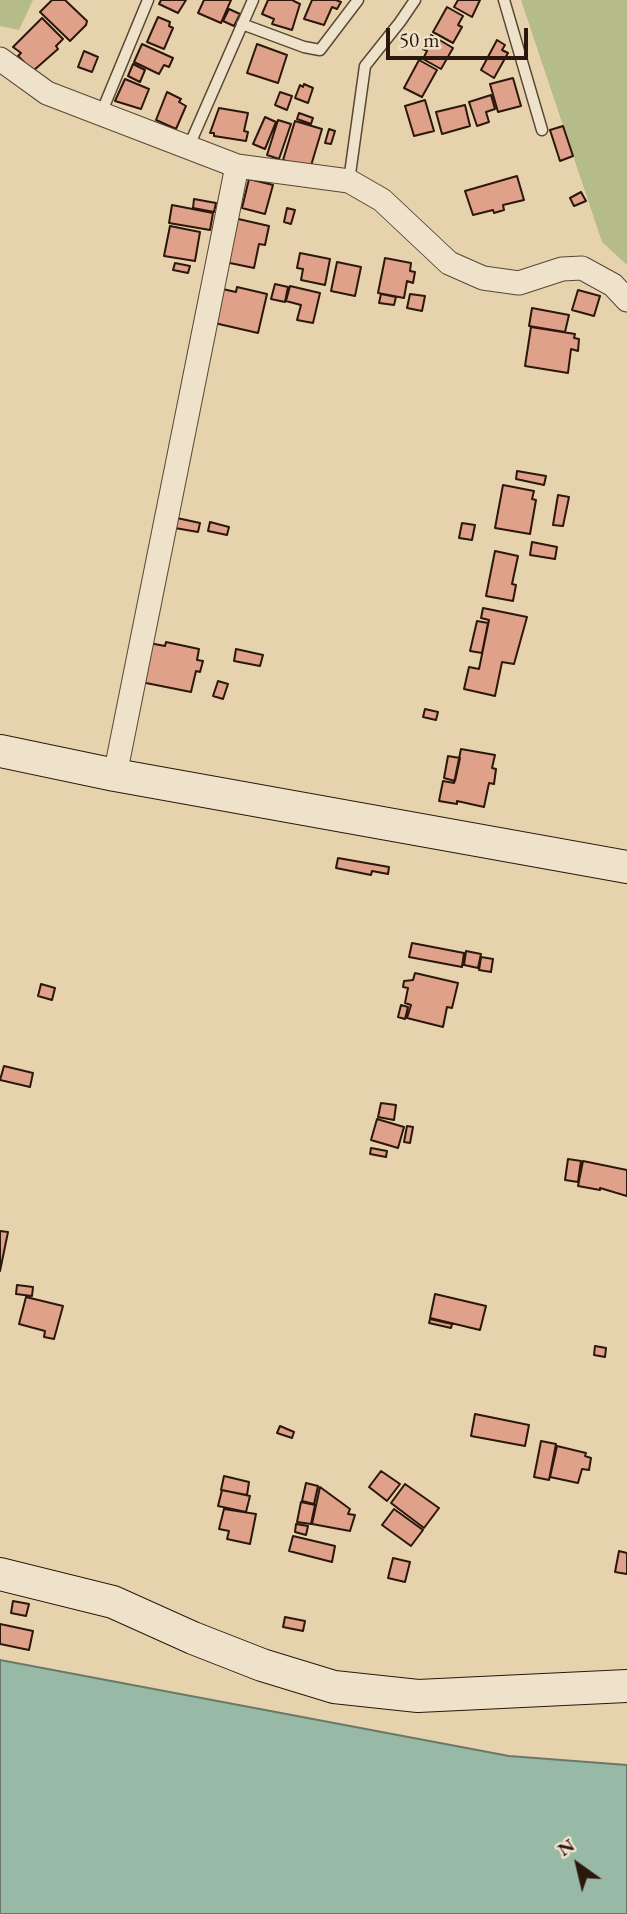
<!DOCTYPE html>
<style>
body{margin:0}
#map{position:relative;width:627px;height:1914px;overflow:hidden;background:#e6d3ad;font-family:"EB Garamond",serif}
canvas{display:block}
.north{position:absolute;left:543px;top:1830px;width:70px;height:70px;-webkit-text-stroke:5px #efe2ca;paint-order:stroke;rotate:326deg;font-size:19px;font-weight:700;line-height:28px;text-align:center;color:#2b170b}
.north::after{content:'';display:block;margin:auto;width:24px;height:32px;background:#2b170b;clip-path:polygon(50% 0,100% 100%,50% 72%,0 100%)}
.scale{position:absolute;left:386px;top:28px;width:142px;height:32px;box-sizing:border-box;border:4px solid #2b170b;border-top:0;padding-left:9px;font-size:21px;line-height:24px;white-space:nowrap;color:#2b170b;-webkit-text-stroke:5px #efe2ca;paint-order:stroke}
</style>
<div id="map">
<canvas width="627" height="1914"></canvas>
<div class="north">N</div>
<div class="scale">50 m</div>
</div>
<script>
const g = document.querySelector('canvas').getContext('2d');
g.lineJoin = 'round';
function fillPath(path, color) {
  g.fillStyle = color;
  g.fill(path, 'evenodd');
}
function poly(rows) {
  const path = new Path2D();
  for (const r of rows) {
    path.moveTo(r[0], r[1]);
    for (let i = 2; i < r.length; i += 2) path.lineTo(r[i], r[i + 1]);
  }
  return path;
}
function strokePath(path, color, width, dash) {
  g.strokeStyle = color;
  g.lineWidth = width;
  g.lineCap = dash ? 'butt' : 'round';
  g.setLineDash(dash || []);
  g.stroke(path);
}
const green = poly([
 [0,0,33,0,19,30,0,26],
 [521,0,627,0,627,265,602,242]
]);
const water = poly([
 [0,1660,509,1756,627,1765,627,1914,0,1914,0,1660]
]);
const building = poly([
 [52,0,65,0,87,21,86,25,70,41,40,12,52,0],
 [161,0,186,0,178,13,159,4,161,0],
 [204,0,231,0,221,23,198,13,204,0],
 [268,0,292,0,300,4,292,30,272,24,274,19,262,14,268,0],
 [312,0,336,0,341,2,337,9,332,7,324,25,304,19,312,0],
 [458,0,480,0,472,17,454,7,458,0],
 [447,7,463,16,458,25,462,27,453,43,433,32,447,7],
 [229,9,240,14,234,26,223,21,229,9],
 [158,17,170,22,169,26,173,28,164,49,147,42,158,17],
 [42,18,63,39,56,46,58,49,33,71,18,56,21,53,13,47,42,18],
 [431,35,453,48,441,69,423,59,427,51,423,49,431,35],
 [497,40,505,45,502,50,508,53,494,78,481,70,497,40],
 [142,44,173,58,169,67,164,65,159,74,134,62,142,44],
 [257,44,287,55,278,83,247,73,257,44],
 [84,51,98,57,92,72,78,67,84,51],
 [419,60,437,70,422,97,404,88,419,60],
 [133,64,145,70,140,82,128,76,133,64],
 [513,78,521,106,498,112,490,84,513,78],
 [125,79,149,89,141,109,115,101,125,79],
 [304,84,313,88,308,103,295,98,300,85,303,87,304,84],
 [167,92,181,99,179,102,186,106,176,129,156,120,167,92],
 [280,92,292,96,287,110,275,105,280,92],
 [491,95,495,109,486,112,489,122,477,126,469,102,491,95],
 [425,100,434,131,414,136,405,106,425,100],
 [465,105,470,126,442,134,436,112,465,105],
 [219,108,248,113,244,131,248,132,246,141,214,136,214,133,210,133,219,108],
 [299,113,313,118,311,124,297,119,299,113],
 [265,117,276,122,265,149,253,144,265,117],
 [278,120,291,124,279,159,267,155,278,120],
 [295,121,322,129,310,169,283,160,295,121],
 [563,126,573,156,560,161,550,130,563,126],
 [329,129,335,131,331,144,325,143,329,129],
 [517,176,524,200,503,205,504,210,494,213,493,210,473,215,465,191,517,176],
 [249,179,273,185,265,214,242,208,249,179],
 [581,192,586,201,574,206,570,198,581,192],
 [194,199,216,203,214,212,193,208,194,199],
 [172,205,213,213,210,230,169,223,172,205],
 [287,208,295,210,291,224,284,222,287,208],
 [234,218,269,226,265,245,259,244,254,268,225,262,234,218],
 [170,226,200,232,195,261,164,256,170,226],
 [300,253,330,259,325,285,301,280,303,269,297,268,300,253],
 [385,258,411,263,410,271,415,272,413,283,407,281,404,298,378,293,385,258],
 [337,262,361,267,355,296,331,291,337,262],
 [175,263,190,266,188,273,173,270,175,263],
 [275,284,288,287,285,302,271,299,275,284],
 [290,286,320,293,313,323,297,320,301,305,286,301,290,286],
 [237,287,267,294,258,333,210,322,218,288,236,292,237,287],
 [578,290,600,296,594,316,572,310,578,290],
 [381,294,396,297,394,305,379,303,381,294],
 [410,294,425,296,422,311,407,308,410,294],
 [532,308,569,315,565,332,529,326,532,308],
 [531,327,575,334,574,338,579,339,578,351,571,349,568,373,525,366,531,327],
 [517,471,546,476,544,485,516,479,517,471],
 [503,485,534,491,532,499,536,500,530,534,495,528,503,485],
 [558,495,569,497,563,526,553,525,558,495],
 [177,518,200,523,198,532,175,528,177,518],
 [210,522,229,527,227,535,208,531,210,522],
 [462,523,475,525,472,540,459,538,462,523],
 [532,542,557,547,555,559,530,555,532,542],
 [495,551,518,556,512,584,516,585,513,601,486,596,495,551],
 [483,608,527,617,514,664,502,662,495,696,464,689,469,667,479,669,489,620,481,618,483,608],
 [477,621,488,623,482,653,470,651,477,621],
 [166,642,199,649,197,660,203,661,200,672,196,671,191,692,141,682,149,643,165,646,166,642],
 [236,649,263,655,260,666,234,661,236,649],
 [218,681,228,684,223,699,213,696,218,681],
 [425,709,438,712,436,720,423,717,425,709],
 [461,749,495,755,492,768,496,769,494,784,489,783,484,807,457,801,457,804,439,801,443,781,454,783,461,749],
 [448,756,460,758,455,781,444,778,448,756],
 [338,858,389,867,388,874,372,871,371,875,336,868,338,858],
 [412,943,464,953,462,967,409,957,412,943],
 [466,951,481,954,478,968,464,965,466,951],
 [481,957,493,959,491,972,479,970,481,957],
 [415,973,458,983,452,1008,447,1007,443,1027,407,1018,411,1005,405,1003,408,988,403,987,404,981,413,980,415,973],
 [41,984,55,988,52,1000,38,996,41,984],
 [401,1005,408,1007,405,1019,398,1017,401,1005],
 [4,1066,33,1073,30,1087,0,1080,4,1066],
 [381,1103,396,1105,394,1120,378,1117,381,1103],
 [377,1119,404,1127,398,1148,371,1140,377,1119],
 [407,1126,413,1127,410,1143,404,1142,407,1126],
 [371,1148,387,1151,386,1157,370,1154,371,1148],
 [568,1159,581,1161,578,1182,565,1180,568,1159],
 [583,1161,627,1170,627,1196,600,1188,600,1190,578,1186,583,1161],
 [0,1231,8,1232,0,1271,0,1231],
 [17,1285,33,1287,32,1296,16,1294,17,1285],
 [435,1294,486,1306,480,1330,430,1318,435,1294],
 [26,1297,63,1306,54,1339,44,1337,45,1331,19,1324,26,1297],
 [430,1319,452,1324,451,1328,429,1323,430,1319],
 [595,1346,606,1348,605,1357,594,1355,595,1346],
 [475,1414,529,1425,525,1446,471,1436,475,1414],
 [280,1426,294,1432,292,1438,277,1433,280,1426],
 [541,1441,556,1444,549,1480,534,1477,541,1441],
 [557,1446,586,1453,585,1456,591,1458,589,1470,582,1469,578,1483,550,1477,557,1446],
 [381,1471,400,1484,387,1501,369,1487,381,1471],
 [224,1476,249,1482,247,1495,221,1490,224,1476],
 [306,1483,318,1486,314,1504,302,1501,306,1483],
 [405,1484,439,1508,424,1528,391,1503,405,1484],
 [320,1487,350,1509,348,1514,355,1515,350,1531,312,1524,320,1487],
 [222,1490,250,1496,246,1512,218,1506,222,1490],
 [301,1502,315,1505,311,1524,297,1522,301,1502],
 [224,1509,256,1514,250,1544,227,1539,229,1531,219,1529,224,1509],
 [394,1509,423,1530,411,1546,382,1525,394,1509],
 [296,1524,308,1526,306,1535,295,1532,296,1524],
 [293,1536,335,1546,332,1562,289,1551,293,1536],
 [619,1551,627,1553,627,1574,615,1572,619,1551],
 [393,1558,410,1562,405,1582,388,1578,393,1558],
 [13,1601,29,1604,26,1616,11,1613,13,1601],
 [285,1617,305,1621,303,1631,283,1627,285,1617],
 [0,1624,33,1631,29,1650,0,1644,0,1624]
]);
const lane = poly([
 [504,0,542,130],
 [242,24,304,47,320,50,358,0],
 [100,116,148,0],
 [189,146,253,0],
 [349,181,365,66,400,22,415,0]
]);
const street = poly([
 [0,59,47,93,237,166,349,181,382,200,449,263,483,278,519,283,562,269,582,268,613,285,627,300],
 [115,775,237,166]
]);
const secondary = poly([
 [0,751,115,775,627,867],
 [0,1574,113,1602,193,1638,262,1665,334,1687,418,1696,627,1686]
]);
fillPath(green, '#b5bc8a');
fillPath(water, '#97b9a5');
strokePath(water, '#6c7867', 2);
fillPath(building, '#e0a18a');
strokePath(building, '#2b170b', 2);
strokePath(lane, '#5a4634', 13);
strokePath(street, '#5a4634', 25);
strokePath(secondary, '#2b170b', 34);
strokePath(lane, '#efe2ca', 10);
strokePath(street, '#efe2ca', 23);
strokePath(secondary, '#efe2ca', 32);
</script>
